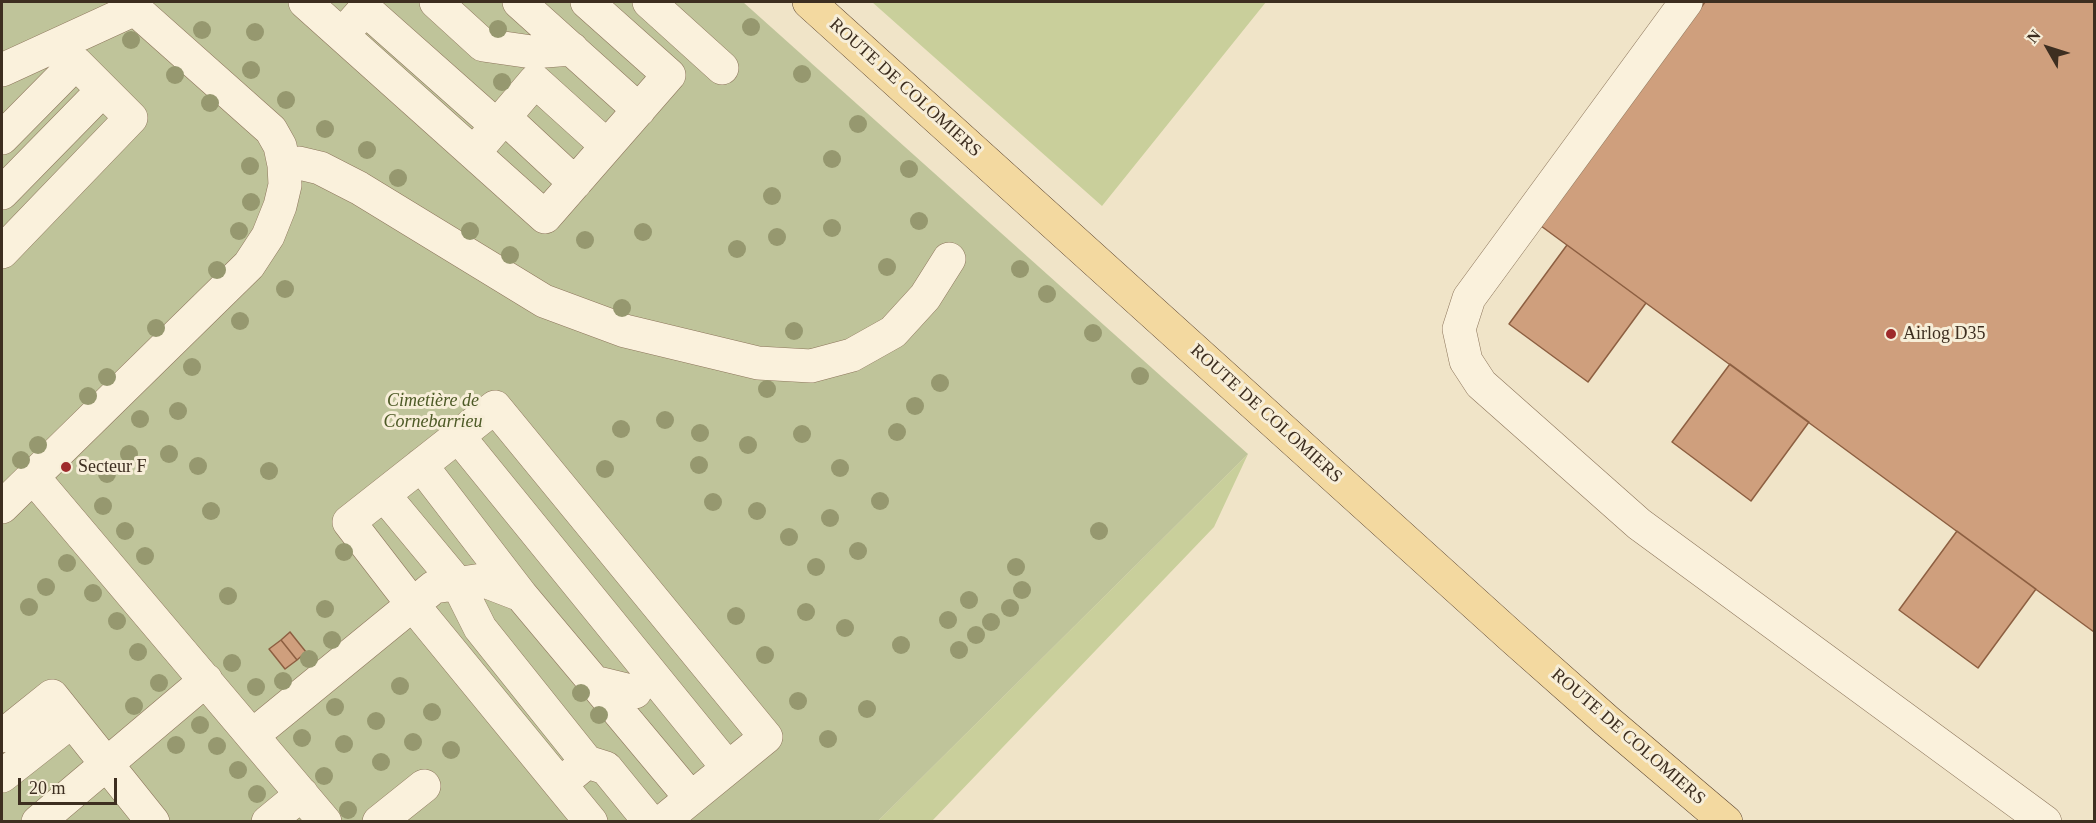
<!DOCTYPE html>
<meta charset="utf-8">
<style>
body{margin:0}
#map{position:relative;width:2096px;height:823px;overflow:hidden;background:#f0e4c8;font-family:"Times New Roman",serif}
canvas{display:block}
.frame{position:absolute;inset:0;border:3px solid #3d2e20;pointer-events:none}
.north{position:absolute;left:2018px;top:18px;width:60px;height:60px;-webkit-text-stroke:4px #f7eed8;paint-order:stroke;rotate:309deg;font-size:16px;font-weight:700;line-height:24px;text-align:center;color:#3d2e20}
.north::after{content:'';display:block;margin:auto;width:21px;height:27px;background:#3d2e20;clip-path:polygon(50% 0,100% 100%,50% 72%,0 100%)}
.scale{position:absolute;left:18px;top:778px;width:99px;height:27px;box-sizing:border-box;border:3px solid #3d2e20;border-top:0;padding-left:8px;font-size:18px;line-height:21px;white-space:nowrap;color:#3d2e20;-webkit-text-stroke:4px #f7eed8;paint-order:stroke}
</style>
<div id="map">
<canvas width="2096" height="823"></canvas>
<div class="frame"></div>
<div class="north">N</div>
<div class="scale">20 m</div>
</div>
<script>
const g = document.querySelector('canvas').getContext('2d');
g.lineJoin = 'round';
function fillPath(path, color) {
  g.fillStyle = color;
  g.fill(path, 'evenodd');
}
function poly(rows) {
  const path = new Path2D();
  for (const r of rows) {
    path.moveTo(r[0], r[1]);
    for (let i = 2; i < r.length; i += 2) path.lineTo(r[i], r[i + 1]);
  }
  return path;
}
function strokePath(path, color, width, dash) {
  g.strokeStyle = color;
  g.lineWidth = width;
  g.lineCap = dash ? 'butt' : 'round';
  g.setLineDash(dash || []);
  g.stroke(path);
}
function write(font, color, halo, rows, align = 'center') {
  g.font = font + ' "Times New Roman",serif';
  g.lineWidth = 6;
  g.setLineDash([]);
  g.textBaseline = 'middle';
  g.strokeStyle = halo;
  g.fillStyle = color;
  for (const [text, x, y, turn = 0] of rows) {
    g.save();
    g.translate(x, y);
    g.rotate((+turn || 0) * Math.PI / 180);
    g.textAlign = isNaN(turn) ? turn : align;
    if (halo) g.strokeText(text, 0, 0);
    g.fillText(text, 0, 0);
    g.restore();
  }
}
const green = poly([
 [872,2,1266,2,1102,206],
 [1248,454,1214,527,932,821,878,821]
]);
const cemetery = poly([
 [2,2,743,2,1248,454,878,821,2,822]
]);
const building = poly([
 [1705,2,2094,2,2094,632,1541,226,1705,2],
 [1567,245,1646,303,1588,382,1509,324,1567,245],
 [1730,364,1809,422,1751,501,1672,442,1730,364],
 [1957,531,2036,589,1978,668,1899,610,1957,531],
 [290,632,306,652,297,660,281,640,290,632],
 [281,640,297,660,285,669,269,649,281,640]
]);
const minor = poly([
 [305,2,545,217,669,75,587,2],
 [436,2,483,45,532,52,572,49],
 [519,2,639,110],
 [649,2,722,68],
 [1686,2,1469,298,1459,329,1466,361,1481,384,1639,524,2045,822],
 [342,35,365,9,497,126],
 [2,70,135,9],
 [504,117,575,183],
 [2,138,76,63,131,118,2,252],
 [484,141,535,81,607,146],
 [284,165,299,163,320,168,359,188,544,301,625,331,758,363,811,366,852,355,893,332,925,297,949,259],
 [2,193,103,90],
 [458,436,728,768],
 [421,465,521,595],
 [33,477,325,822],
 [384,495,458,584,480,628,587,762,560,784],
 [2,507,249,265,268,236,280,206,285,185,284,165,280,146,271,130,127,2],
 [594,682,691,798],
 [253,735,434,587,482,580,521,595,594,682,635,692],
 [2,736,52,696,153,822],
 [587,762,606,768,650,822],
 [2,776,72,721],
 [38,822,206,680],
 [268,822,302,794],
 [379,822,424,786],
 [591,822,413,605,349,522,495,407,766,737,662,822]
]);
const major = poly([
 [809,2,1512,637,1607,721,1726,822]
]);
const trees = [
 [751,27],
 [498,29],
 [202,30],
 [255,32],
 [131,40],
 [251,70],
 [802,74],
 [175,75],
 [502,82],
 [286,100],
 [210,103],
 [858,124],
 [325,129],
 [367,150],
 [832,159],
 [250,166],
 [909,169],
 [398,178],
 [772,196],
 [251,202],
 [919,221],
 [832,228],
 [239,231],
 [470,231],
 [643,232],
 [777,237],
 [585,240],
 [737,249],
 [510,255],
 [887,267],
 [1020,269],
 [217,270],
 [285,289],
 [1047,294],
 [622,308],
 [240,321],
 [156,328],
 [794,331],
 [1093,333],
 [192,367],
 [1140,376],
 [107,377],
 [940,383],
 [767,389],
 [88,396],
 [915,406],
 [178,411],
 [140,419],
 [665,420],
 [621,429],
 [897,432],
 [700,433],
 [802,434],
 [38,445],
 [748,445],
 [129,454],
 [169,454],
 [21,460],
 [699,465],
 [198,466],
 [840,468],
 [605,469],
 [269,471],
 [107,474],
 [880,501],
 [713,502],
 [103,506],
 [211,511],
 [757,511],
 [830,518],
 [125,531],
 [1099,531],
 [789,537],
 [858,551],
 [344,552],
 [145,556],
 [67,563],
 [816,567],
 [1016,567],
 [46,587],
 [1022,590],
 [93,593],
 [228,596],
 [969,600],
 [29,607],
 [1010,608],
 [325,609],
 [806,612],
 [736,616],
 [948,620],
 [117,621],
 [991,622],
 [845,628],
 [976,635],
 [332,640],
 [901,645],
 [959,650],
 [138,652],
 [765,655],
 [309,659],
 [232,663],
 [283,681],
 [159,683],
 [400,686],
 [256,687],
 [581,693],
 [798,701],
 [134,706],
 [335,707],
 [867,709],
 [432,712],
 [599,715],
 [376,721],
 [200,725],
 [302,738],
 [828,739],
 [413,742],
 [344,744],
 [176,745],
 [217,746],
 [451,750],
 [381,762],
 [238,770],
 [324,776],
 [257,794],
 [348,810]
];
const markers = [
 [1891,334,6,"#9e2a2b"],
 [66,467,6,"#9e2a2b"]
];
const streetNames = [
 ["ROUTE DE COLOMIERS",905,88,42],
 ["ROUTE DE COLOMIERS",1266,414,42],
 ["ROUTE DE COLOMIERS",1628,737,41]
];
const poiNames = [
 ["Airlog D35",1903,334],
 ["Secteur F",78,467]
];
const parkNames = [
 ["Cimetière de",433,401],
 ["Cornebarrieu",433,422]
];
fillPath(green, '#c9cf9b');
fillPath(cemetery, '#bfc49a');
fillPath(building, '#cf9f7d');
strokePath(building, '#8d5f41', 1.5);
strokePath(minor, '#8d765c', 34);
strokePath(major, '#5b4430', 34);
strokePath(minor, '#faf1dc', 33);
strokePath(major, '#f3d9a0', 33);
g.fillStyle = '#96986f';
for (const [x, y] of trees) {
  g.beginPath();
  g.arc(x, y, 9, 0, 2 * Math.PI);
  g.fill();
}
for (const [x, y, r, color] of markers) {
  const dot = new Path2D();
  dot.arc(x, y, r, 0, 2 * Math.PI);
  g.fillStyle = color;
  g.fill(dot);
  strokePath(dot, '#f7eed8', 2);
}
write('18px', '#3d2e20', '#f7eed8', streetNames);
write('18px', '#3d2e20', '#f7eed8', poiNames, 'left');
write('italic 18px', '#4d5a26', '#f7eed8', parkNames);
</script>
